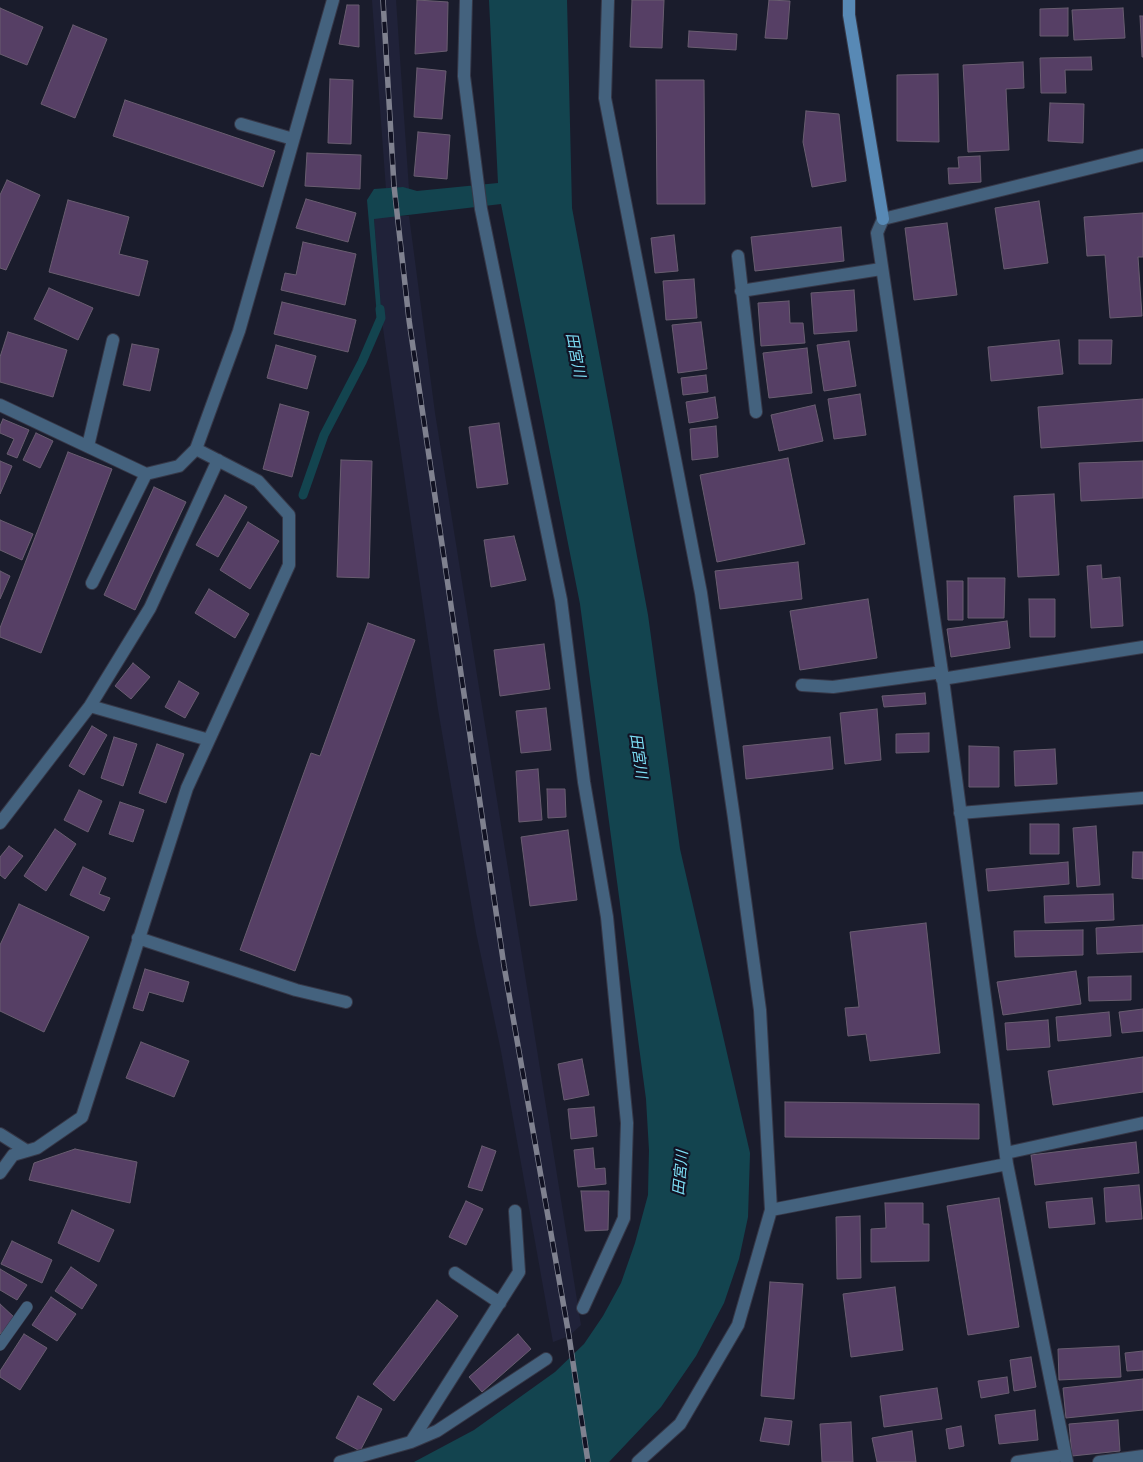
<!DOCTYPE html>
<meta charset="utf-8">
<style>
body{margin:0}
canvas{display:block;background:#1a1c2c}
</style>
<canvas width="1143" height="1462"></canvas>
<script>
const g = document.querySelector('canvas').getContext('2d');
g.lineJoin = 'round';
function fillPath(path, color) {
  g.fillStyle = color;
  g.fill(path, 'evenodd');
}
function poly(rows) {
  const path = new Path2D();
  for (const r of rows) {
    path.moveTo(r[0], r[1]);
    for (let i = 2; i < r.length; i += 2) path.lineTo(r[i], r[i + 1]);
  }
  return path;
}
function strokePath(path, color, width, dash) {
  g.strokeStyle = color;
  g.lineWidth = width;
  g.lineCap = dash ? 'butt' : 'round';
  g.setLineDash(dash || []);
  g.stroke(path);
}
function write(font, color, halo, rows, align = 'center') {
  g.font = font + ' Lora,"Noto Sans JP",serif';
  g.lineWidth = 4.5;
  g.setLineDash([]);
  g.textBaseline = 'middle';
  g.strokeStyle = halo;
  g.fillStyle = color;
  for (const [text, x, y, turn = 0] of rows) {
    g.save();
    g.translate(x, y);
    g.rotate((+turn || 0) * Math.PI / 180);
    g.textAlign = isNaN(turn) ? turn : align;
    if (halo) g.strokeText(text, 0, 0);
    g.fillText(text, 0, 0);
    g.restore();
  }
}
const built = poly([
 [372,0,396,0,409,190,403,187,386,189],
 [387,216,409,216,435,413,581,1325,569,1336,553,1342,501,1051,476,932,438,709,382,321,374,218]
]);
const water = poly([
 [489,0,567,0,572,208,648,615,680,849,750,1153,748,1217,739,1259,724,1303,696,1356,661,1407,609,1462,414,1462,474,1430,555,1372,584,1344,603,1316,621,1283,635,1243,648,1195,649,1150,646,1099,580,604,501,204,374,219,382,321,377,316,367,200,374,189,403,187,417,191,498,183]
]);
const stream = poly([
 [303,495,324,435,362,362,381,318,380,309]
]);
const building = poly([
 [417,0,448,2,447,51,415,54,417,0],
 [632,0,664,0,662,48,630,47,632,0],
 [769,0,790,1,787,39,765,38,769,0],
 [347,5,359,5,359,47,339,44,347,5],
 [0,8,43,27,27,65,0,54,0,8],
 [1068,8,1068,36,1040,36,1040,9,1068,8],
 [1123,8,1125,38,1074,40,1072,10,1123,8],
 [1140,16,1143,16,1143,57,1142,57,1140,16],
 [73,25,107,39,75,118,41,104,73,25],
 [689,31,737,34,736,50,688,47,689,31],
 [1091,57,1092,70,1065,70,1066,93,1041,93,1040,58,1091,57],
 [1023,62,1024,88,1006,89,1009,150,968,152,963,65,1023,62],
 [417,68,446,71,442,119,414,117,417,68],
 [938,74,939,142,897,141,897,75,938,74],
 [330,79,353,80,351,144,328,143,330,79],
 [656,80,704,80,705,204,657,204,656,80],
 [125,100,275,151,263,187,113,136,125,100],
 [1050,103,1084,104,1083,143,1048,141,1050,103],
 [806,111,839,114,846,181,812,187,803,142,806,111],
 [418,132,450,135,447,179,414,176,418,132],
 [307,153,361,155,360,189,305,186,307,153],
 [980,156,981,182,949,184,948,168,959,168,958,157,980,156],
 [7,180,40,195,6,270,0,268,0,195,7,180],
 [306,199,356,213,348,242,296,228,306,199],
 [68,200,129,217,119,254,148,261,139,296,49,272,68,200],
 [1039,201,1048,263,1004,269,995,208,1039,201],
 [1143,213,1143,257,1138,257,1142,316,1110,318,1105,255,1087,256,1084,217,1143,213],
 [947,223,957,295,914,300,905,228,947,223],
 [841,227,844,261,755,271,751,237,841,227],
 [674,235,678,271,655,273,651,238,674,235],
 [303,242,356,254,345,305,281,290,285,273,296,275,303,242],
 [694,279,697,318,666,320,663,281,694,279],
 [49,288,93,308,78,340,34,319,49,288],
 [854,290,857,331,814,334,811,293,854,290],
 [789,301,790,323,803,323,805,343,761,346,758,303,789,301],
 [282,302,356,320,348,352,274,334,282,302],
 [701,322,707,369,678,373,672,325,701,322],
 [8,332,67,350,53,397,0,382,0,357,8,332],
 [1059,340,1063,374,991,381,988,347,1059,340],
 [1079,340,1112,340,1111,364,1079,364,1079,340],
 [849,341,856,386,824,391,817,345,849,341],
 [132,344,159,349,150,391,123,385,132,344],
 [276,345,316,356,307,389,267,378,276,345],
 [807,348,812,393,769,398,763,353,807,348],
 [706,375,708,392,683,395,681,378,706,375],
 [860,394,866,435,834,439,828,399,860,394],
 [715,397,718,418,689,423,686,402,715,397],
 [1143,399,1143,441,1041,448,1038,407,1143,399],
 [280,404,309,412,292,477,263,469,280,404],
 [815,405,823,441,779,451,771,415,815,405],
 [3,419,29,430,17,458,7,454,14,439,0,433,0,426,3,419],
 [499,423,508,484,477,488,469,427,499,423],
 [716,426,718,457,692,460,690,429,716,426],
 [36,433,53,441,40,468,23,460,36,433],
 [68,452,112,469,41,653,0,637,0,628,68,452],
 [788,458,805,544,717,562,700,475,788,458],
 [341,460,372,461,369,578,337,577,341,460],
 [0,461,12,466,0,494,0,461],
 [1143,461,1143,498,1081,501,1079,463,1143,461],
 [154,487,186,502,135,610,104,595,154,487],
 [1054,494,1059,575,1018,577,1014,496,1054,494],
 [225,495,247,507,218,557,196,545,225,495],
 [0,520,33,534,22,560,0,550,0,520],
 [248,522,279,541,250,589,220,570,248,522],
 [514,536,526,580,491,587,484,540,514,536],
 [798,562,802,599,720,609,715,571,798,562],
 [1101,565,1102,579,1120,577,1123,626,1091,628,1087,566,1101,565],
 [0,571,10,576,0,599,0,571],
 [968,578,1005,578,1004,618,968,618,968,578],
 [947,581,963,581,963,620,948,620,947,581],
 [209,589,249,614,235,638,195,613,209,589],
 [868,599,877,658,800,670,790,611,868,599],
 [1029,599,1055,599,1055,637,1030,637,1029,599],
 [1007,621,1010,648,951,657,947,629,1007,621],
 [368,623,415,640,295,971,240,950,311,753,320,756,368,623],
 [544,644,550,689,500,696,494,650,544,644],
 [133,663,150,677,131,699,115,686,133,663],
 [179,681,199,693,185,718,165,707,179,681],
 [925,693,926,704,884,707,882,696,925,693],
 [546,708,551,750,521,753,516,711,546,708],
 [877,709,881,760,845,764,840,713,877,709],
 [92,726,107,735,84,775,69,766,92,726],
 [929,733,929,752,896,753,896,734,929,733],
 [114,737,137,744,123,786,101,778,114,737],
 [830,737,833,769,746,779,743,746,830,737],
 [157,744,184,754,166,803,139,793,157,744],
 [969,746,999,747,999,787,969,787,969,746],
 [1055,749,1057,784,1015,786,1014,751,1055,749],
 [538,769,542,820,519,822,516,771,538,769],
 [547,789,565,789,566,817,548,818,547,789],
 [79,790,102,801,88,832,64,820,79,790],
 [120,802,144,810,133,842,109,834,120,802],
 [1030,824,1059,824,1059,854,1030,854,1030,824],
 [1096,826,1100,885,1077,887,1073,828,1096,826],
 [55,829,76,844,46,891,24,876,55,829],
 [568,830,577,900,530,906,521,837,568,830],
 [9,846,23,856,5,879,0,875,0,857,9,846],
 [1133,852,1143,852,1143,879,1132,878,1133,852],
 [1068,862,1069,884,988,891,986,869,1068,862],
 [83,867,106,878,99,894,110,898,104,911,70,895,83,867],
 [1113,894,1114,920,1045,923,1044,896,1113,894],
 [19,904,89,937,44,1032,0,1011,0,945,19,904],
 [926,923,940,1053,870,1061,866,1034,848,1036,845,1008,859,1007,850,932,926,923],
 [1143,925,1143,952,1097,954,1096,928,1143,925],
 [1083,930,1083,955,1015,957,1014,931,1083,930],
 [145,969,189,982,183,1002,149,992,143,1011,133,1008,145,969],
 [1076,971,1081,1004,1003,1015,997,982,1076,971],
 [1131,976,1131,1000,1089,1001,1088,977,1131,976],
 [1143,1009,1143,1031,1122,1033,1119,1012,1143,1009],
 [1109,1012,1111,1036,1058,1041,1056,1017,1109,1012],
 [1048,1020,1050,1047,1007,1050,1005,1023,1048,1020],
 [141,1042,189,1061,174,1097,126,1078,141,1042],
 [1143,1057,1143,1092,1053,1105,1048,1071,1143,1057],
 [582,1059,589,1095,564,1100,558,1064,582,1059],
 [785,1102,979,1104,979,1139,785,1137,785,1102],
 [594,1107,597,1136,571,1139,568,1109,594,1107],
 [1136,1142,1139,1173,1035,1185,1031,1155,1136,1142],
 [482,1146,496,1151,482,1191,468,1187,482,1146],
 [593,1148,595,1169,605,1168,606,1184,578,1187,574,1150,593,1148],
 [75,1149,137,1162,130,1203,29,1180,34,1163,75,1149],
 [1139,1185,1142,1219,1106,1222,1104,1188,1139,1185],
 [581,1191,609,1191,608,1230,585,1231,581,1191],
 [999,1198,1019,1327,968,1335,947,1206,999,1198],
 [1092,1198,1095,1224,1049,1228,1046,1202,1092,1198],
 [466,1201,483,1209,466,1245,449,1237,466,1201],
 [885,1203,923,1203,923,1224,929,1224,929,1261,871,1262,871,1229,886,1228,885,1203],
 [72,1210,114,1230,99,1262,58,1243,72,1210],
 [860,1216,861,1278,837,1279,836,1217,860,1216],
 [12,1241,52,1260,42,1283,1,1264,12,1241],
 [71,1267,97,1285,82,1309,55,1291,71,1267],
 [0,1269,27,1285,17,1300,0,1290,0,1269],
 [770,1282,803,1284,794,1399,761,1396,770,1282],
 [895,1287,903,1350,851,1357,843,1294,895,1287],
 [51,1297,76,1314,57,1341,32,1325,51,1297],
 [437,1300,458,1316,394,1401,373,1384,437,1300],
 [0,1304,15,1318,0,1334,0,1304],
 [24,1334,47,1348,20,1390,0,1377,0,1371,24,1334],
 [518,1334,531,1349,482,1392,469,1377,518,1334],
 [1119,1346,1121,1377,1059,1380,1058,1349,1119,1346],
 [1143,1351,1143,1370,1127,1371,1125,1353,1143,1351],
 [1031,1357,1036,1387,1014,1391,1010,1360,1031,1357],
 [1007,1377,1009,1393,981,1398,978,1381,1007,1377],
 [1143,1379,1143,1410,1066,1418,1063,1388,1143,1379],
 [937,1388,942,1419,884,1427,880,1396,937,1388],
 [358,1396,382,1409,360,1451,336,1438,358,1396],
 [1035,1410,1038,1440,999,1444,995,1415,1035,1410],
 [765,1418,792,1421,789,1445,760,1441,765,1418],
 [1118,1420,1120,1451,1072,1456,1069,1424,1118,1420],
 [851,1422,853,1462,822,1462,820,1424,851,1422],
 [961,1426,964,1446,949,1449,946,1429,961,1426],
 [912,1431,916,1462,877,1462,872,1438,912,1431]
]);
const lane = poly([
 [0,1345,27,1307]
]);
const street = poly([
 [466,0,464,76,481,209,561,600,584,782,607,917,627,1123,624,1218,583,1308],
 [608,0,605,98,701,593,734,818,760,1010,771,1210,738,1325,680,1424,638,1462],
 [241,124,293,139],
 [738,256,756,412],
 [741,291,881,269],
 [0,405,146,474,179,466,196,449,239,331,333,0],
 [88,446,113,340],
 [92,583,146,474],
 [942,679,1143,647],
 [802,685,833,687,942,672],
 [90,706,209,740],
 [960,813,1143,798],
 [0,823,90,706,150,608,218,460],
 [138,938,296,990,346,1002],
 [0,1134,27,1151],
 [1006,1153,1143,1123],
 [0,1173,13,1155,37,1148,82,1117,187,788,289,565,289,515,258,481,196,449],
 [771,1210,1007,1164],
 [455,1273,500,1303],
 [411,1442,519,1272,515,1211],
 [340,1462,411,1442,437,1431,546,1359],
 [1017,1462,1065,1455],
 [1067,1462,1007,1164,942,672,877,233,883,219,1143,155],
 [1099,1462,1143,1456]
]);
const secondary = poly([
 [849,0,849,15,883,219]
]);
const rail = poly([
 [383,0,394,186,409,320,504,966,569,1336,588,1462]
]);
const waterNames = [
 ["田宮川",575,355,79],
 ["田宮川",638,756,82],
 ["田宮川",681,1173,-85]
];
fillPath(built, '#202239');
fillPath(water, '#13444f');
strokePath(stream, '#13444f', 9);
fillPath(building, '#563f65');
strokePath(building, '#695d70', 1);
strokePath(lane, '#363848', 12);
strokePath(street, '#363848', 14);
strokePath(secondary, '#363848', 14);
strokePath(lane, '#44627e', 11);
strokePath(street, '#44627e', 12);
strokePath(secondary, '#5889b5', 12);
strokePath(rail, '#7f818f', 5.5);
strokePath(rail, '#111223', 4, [11]);
write('italic 15px', '#7ddff6', '#111223', waterNames);
</script>
